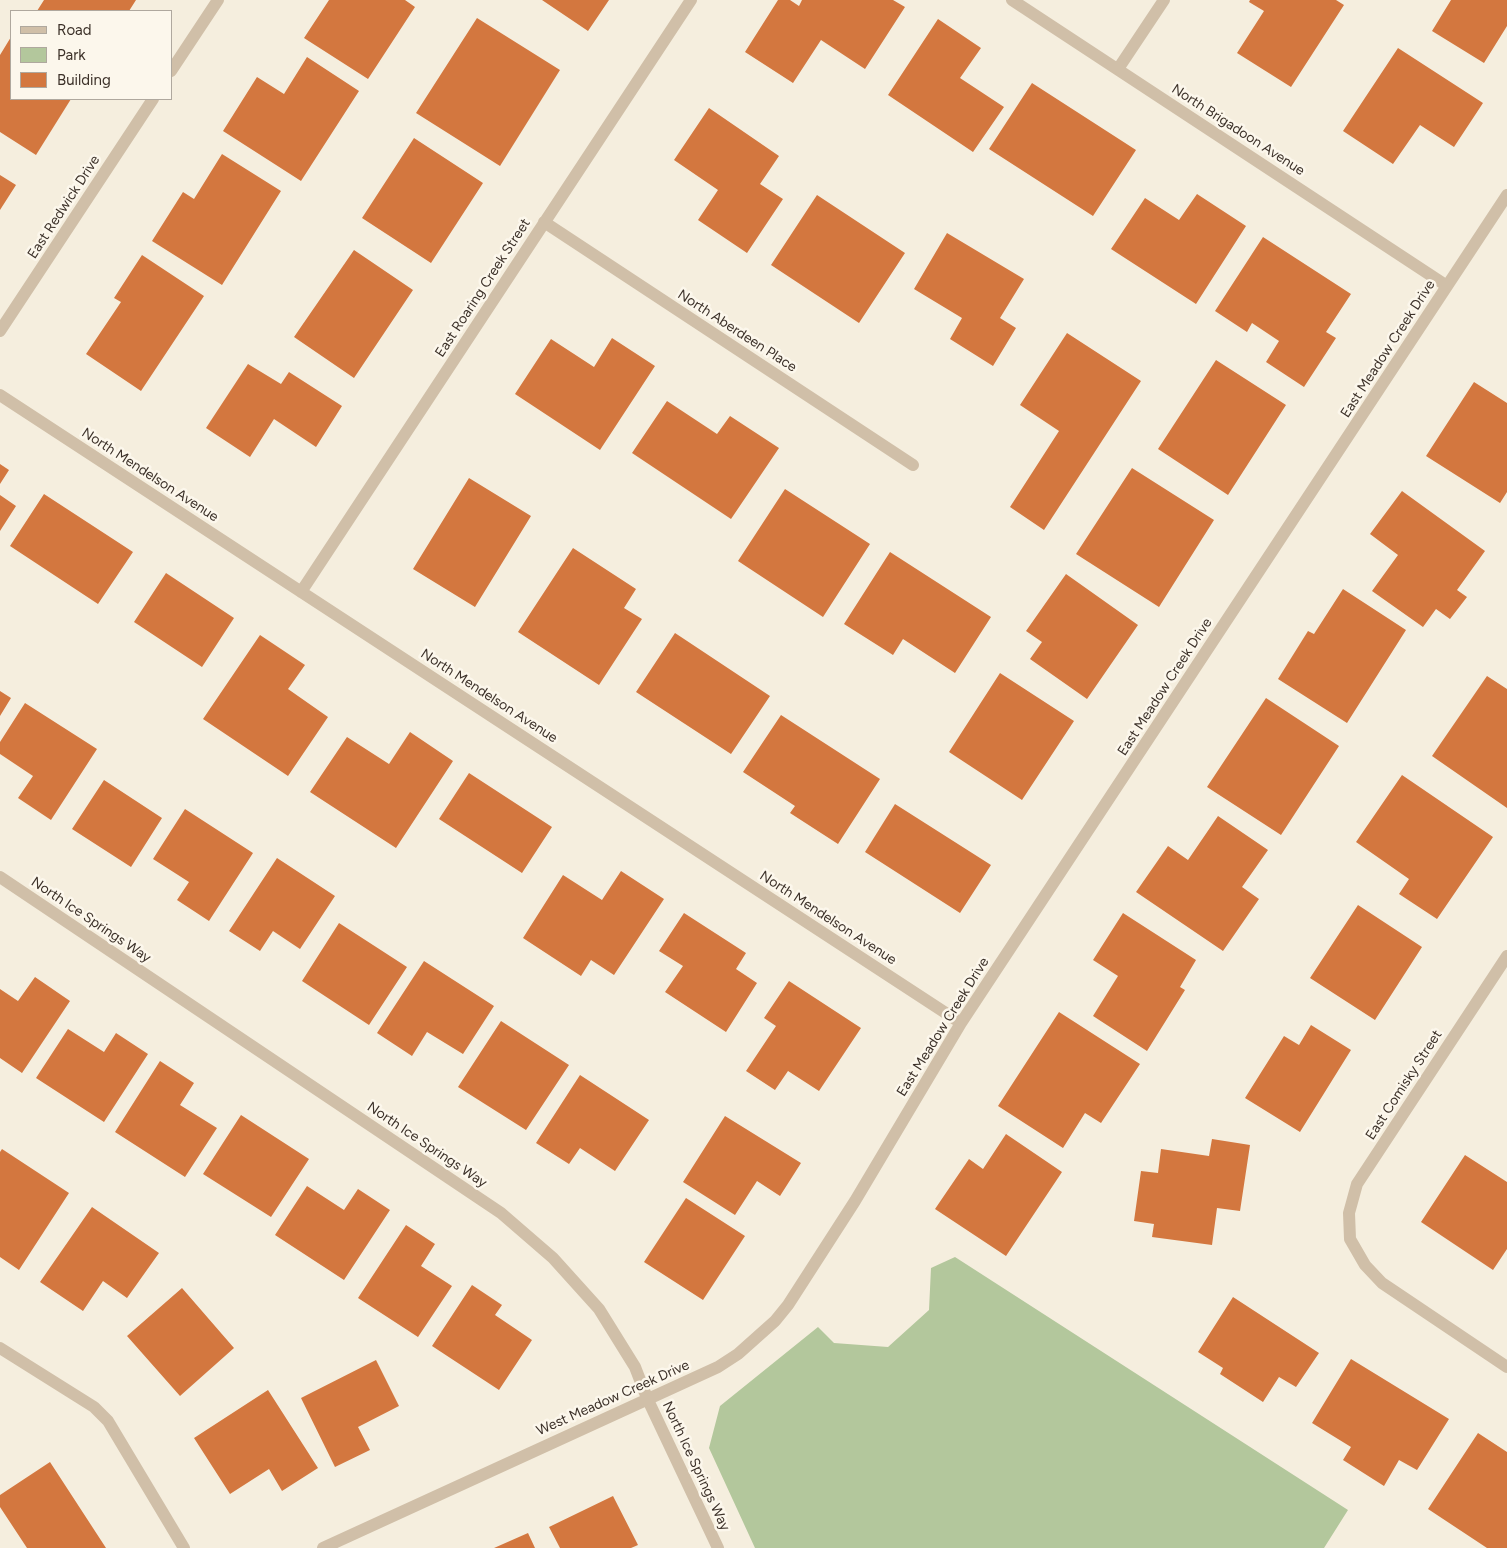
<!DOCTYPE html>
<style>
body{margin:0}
#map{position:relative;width:1507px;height:1548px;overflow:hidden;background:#f5eede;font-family:Figtree,sans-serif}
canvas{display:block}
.legend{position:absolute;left:10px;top:10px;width:162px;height:90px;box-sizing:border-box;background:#fcf7ec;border:1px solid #afa89e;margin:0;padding:6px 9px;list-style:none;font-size:15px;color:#3c3129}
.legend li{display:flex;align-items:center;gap:10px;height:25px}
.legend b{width:25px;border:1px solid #afa89e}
</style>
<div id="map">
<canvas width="1507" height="1548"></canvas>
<ul class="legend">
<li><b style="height:6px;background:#d0bfa8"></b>Road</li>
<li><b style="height:14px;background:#b3c79c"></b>Park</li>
<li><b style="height:14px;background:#d3773f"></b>Building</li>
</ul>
</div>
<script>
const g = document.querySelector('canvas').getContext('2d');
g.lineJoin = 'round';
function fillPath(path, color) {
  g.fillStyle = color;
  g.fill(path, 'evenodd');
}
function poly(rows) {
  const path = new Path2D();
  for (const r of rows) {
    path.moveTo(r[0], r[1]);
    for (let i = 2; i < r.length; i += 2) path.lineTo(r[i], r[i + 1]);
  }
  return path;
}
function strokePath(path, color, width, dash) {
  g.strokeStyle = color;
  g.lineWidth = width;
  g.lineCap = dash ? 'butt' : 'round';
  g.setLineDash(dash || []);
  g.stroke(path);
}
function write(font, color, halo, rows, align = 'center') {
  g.font = font + ' Figtree,sans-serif';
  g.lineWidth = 5;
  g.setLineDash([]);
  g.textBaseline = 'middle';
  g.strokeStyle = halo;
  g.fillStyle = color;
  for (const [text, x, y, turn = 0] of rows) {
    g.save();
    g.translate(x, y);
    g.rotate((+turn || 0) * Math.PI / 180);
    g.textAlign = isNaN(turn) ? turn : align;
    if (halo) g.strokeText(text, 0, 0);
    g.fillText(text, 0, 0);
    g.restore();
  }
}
const green = poly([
 [955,1257,1348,1510,1324,1548,755,1548,709,1448,720,1406,818,1327,834,1343,888,1347,929,1310,931,1268]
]);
const building = poly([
 [44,0,136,0,129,11,37,11],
 [329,0,405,0,415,7,368,79,304,38],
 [542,0,609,0,588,31],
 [778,0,790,0,799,6,802,0,893,0,905,7,865,69,821,40,793,83,745,52],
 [1250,0,1336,0,1344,5,1291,87,1237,53,1264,11,1249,2],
 [1451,0,1507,0,1507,26,1484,63,1432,31],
 [477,18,560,70,500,166,416,113],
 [938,19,981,48,960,78,1004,107,973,152,888,95],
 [11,37,11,99,71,99,36,155,0,132,0,55],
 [1398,48,1483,103,1454,147,1420,125,1393,164,1343,131],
 [307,57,359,91,301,181,223,131,257,77,284,94],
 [1032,83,1136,150,1093,216,989,149],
 [709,108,779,156,760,184,783,199,747,253,698,220,718,190,674,160],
 [414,138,483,183,431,263,362,218],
 [222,154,281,191,222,285,152,241,183,192,194,199],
 [0,175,16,185,0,210],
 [1197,194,1246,226,1196,304,1111,249,1145,198,1179,220],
 [817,195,905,253,859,323,771,265],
 [947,233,1024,279,1000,318,1016,328,993,366,950,339,962,318,914,289],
 [1263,237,1351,294,1326,332,1336,338,1304,387,1266,362,1279,341,1252,323,1247,332,1215,311],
 [354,250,413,290,354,378,294,337],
 [142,255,204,296,141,391,86,354,121,302,114,298],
 [1067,333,1141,381,1044,530,1010,507,1059,431,1020,405],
 [612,338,655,366,600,450,515,394,551,339,594,367],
 [1216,360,1286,405,1228,495,1158,449],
 [248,364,281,384,289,372,342,406,316,447,274,419,250,457,206,428],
 [1474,382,1507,403,1507,492,1500,503,1426,456],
 [667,401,717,434,730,416,779,448,731,519,632,453],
 [0,464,9,470,0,484],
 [1132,468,1214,520,1159,607,1076,554],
 [469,478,531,516,475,607,413,569],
 [785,489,870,544,823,617,738,561],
 [1402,491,1485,551,1457,590,1467,597,1450,619,1436,609,1423,627,1372,591,1398,555,1370,534],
 [44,494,133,552,98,604,10,546],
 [0,495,16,506,0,531],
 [573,548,636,589,624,608,642,619,599,685,518,632],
 [890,552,991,617,955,673,903,639,893,655,844,624],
 [166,573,234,618,202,667,134,622],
 [1066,574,1138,625,1087,699,1030,659,1042,642,1026,631],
 [1343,589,1406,630,1347,723,1278,679,1308,631,1314,634],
 [675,633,770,696,731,754,636,692],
 [260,635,305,665,288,689,328,717,288,776,203,719],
 [1000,673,1074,721,1022,800,949,752],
 [1487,676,1507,689,1507,808,1432,756],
 [0,691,11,698,0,716],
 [1266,698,1339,746,1281,835,1207,787],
 [25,703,97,749,51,820,18,798,33,776,0,754,0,742],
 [781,715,880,779,838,844,790,813,795,806,743,772],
 [410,732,453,761,396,848,310,792,347,737,389,764],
 [469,773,552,827,522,873,439,819],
 [1402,775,1493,837,1437,919,1399,894,1409,879,1356,842],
 [104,780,162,818,131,867,72,829],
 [895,804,991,865,960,913,865,852],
 [185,809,253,853,209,921,177,900,189,882,153,859],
 [1218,816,1268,850,1242,887,1259,899,1223,951,1136,892,1168,846,1188,860],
 [277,858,335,896,300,949,273,931,260,951,229,931],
 [621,871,664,899,614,975,591,960,581,976,523,938,563,875,602,900],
 [1358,905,1422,947,1375,1020,1310,978],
 [684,913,746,953,736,969,757,983,726,1032,665,992,683,966,659,951],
 [1123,913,1196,960,1180,987,1185,990,1147,1051,1093,1016,1118,976,1093,960],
 [339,923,407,967,369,1025,302,981],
 [424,961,494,1006,463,1054,427,1032,412,1056,377,1033],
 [35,977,70,1001,22,1073,0,1058,0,989,18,1001],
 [789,981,861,1028,819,1091,788,1071,775,1090,746,1071,776,1026,764,1018],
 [1059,1012,1140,1064,1101,1123,1085,1113,1063,1148,998,1106],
 [501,1021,569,1065,526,1130,458,1087],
 [1311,1025,1351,1050,1300,1132,1245,1098,1284,1036,1299,1045],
 [68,1029,104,1052,116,1033,148,1054,104,1122,36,1078],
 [160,1061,194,1083,180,1105,217,1128,185,1177,115,1132],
 [580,1075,649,1120,615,1171,580,1148,569,1164,536,1143],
 [241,1115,309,1159,271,1217,203,1174],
 [725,1116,801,1163,780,1196,757,1181,735,1215,683,1182],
 [1006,1134,1062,1172,1006,1256,935,1209,969,1159,983,1169],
 [1212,1139,1250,1145,1240,1211,1217,1208,1212,1245,1152,1237,1154,1224,1134,1221,1141,1171,1158,1173,1161,1149,1209,1156],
 [2,1149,69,1193,19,1270,0,1257,0,1152],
 [1465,1155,1507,1182,1507,1249,1493,1270,1421,1222],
 [307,1186,344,1210,358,1189,390,1210,344,1280,275,1235],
 [686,1198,745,1236,703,1300,644,1262],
 [92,1207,159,1253,127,1298,103,1281,83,1311,40,1282],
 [406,1225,435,1244,421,1266,452,1286,418,1337,358,1298],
 [472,1285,502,1305,495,1315,532,1340,499,1390,432,1346],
 [182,1288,234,1348,180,1396,127,1336],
 [1233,1297,1319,1353,1296,1387,1279,1377,1263,1402,1220,1374,1223,1368,1198,1352],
 [1351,1359,1449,1419,1417,1470,1399,1460,1384,1486,1343,1460,1351,1447,1312,1423],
 [376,1360,399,1406,358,1427,370,1450,335,1467,301,1398],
 [268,1390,318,1468,282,1491,269,1469,230,1494,194,1438],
 [1478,1433,1507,1452,1507,1548,1487,1548,1428,1509],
 [50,1462,106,1548,27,1548,0,1507,0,1495],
 [613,1496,638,1545,631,1548,560,1548,549,1527],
 [528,1533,535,1548,494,1548]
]);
const minor = poly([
 [1012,0,1447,286],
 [1118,69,1164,0],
 [171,71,218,0],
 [544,222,913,465],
 [0,331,153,99],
 [0,395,961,1023],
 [301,592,691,0],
 [0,877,501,1213,553,1258,599,1309,635,1367,647,1398,718,1548],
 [1507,956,1357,1184,1349,1213,1350,1239,1365,1265,1382,1283,1507,1367],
 [0,1348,94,1407,108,1421,184,1548],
 [323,1548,718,1367,738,1354,775,1321,788,1305,855,1201,961,1023,1507,195]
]);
const streetNames = [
 ["North Brigadoon Avenue",1238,130,33],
 ["East Redwick Drive",64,207,-57],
 ["East Roaring Creek Street",483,288,-57],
 ["North Aberdeen Place",737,331,33],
 ["East Meadow Creek Drive",1388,349,-57],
 ["North Mendelson Avenue",150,475,33],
 ["East Meadow Creek Drive",1165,687,-57],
 ["North Mendelson Avenue",489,696,33],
 ["North Mendelson Avenue",828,918,33],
 ["North Ice Springs Way",91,920,34],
 ["East Meadow Creek Drive",943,1027,-58],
 ["East Comisky Street",1404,1085,-57],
 ["North Ice Springs Way",427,1145,34],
 ["West Meadow Creek Drive",613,1398,-24],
 ["North Ice Springs Way",696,1466,65]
];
fillPath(green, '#b3c79c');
fillPath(building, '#d3773f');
strokePath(minor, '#d0bfa8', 12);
write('14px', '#3c3129', '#fcf7ec', streetNames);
</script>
